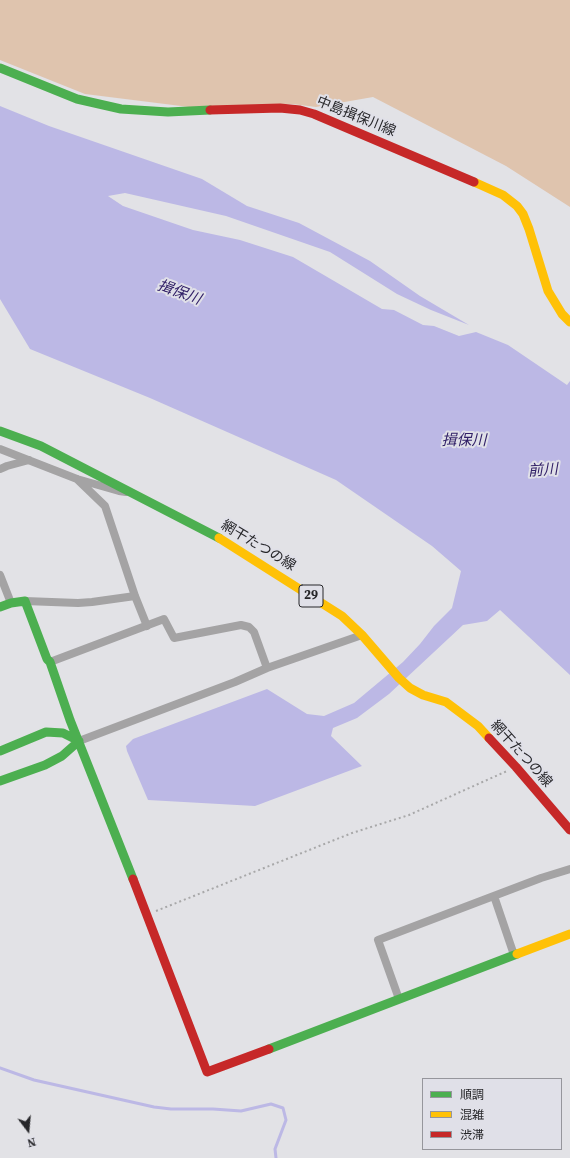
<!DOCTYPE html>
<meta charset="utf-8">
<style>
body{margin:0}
#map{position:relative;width:570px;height:1158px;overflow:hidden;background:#e2e2e6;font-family:"Source Serif 4","Noto Sans JP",serif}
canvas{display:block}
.legend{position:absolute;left:422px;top:1078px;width:140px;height:72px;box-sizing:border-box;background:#e0e0e8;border:1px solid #96969c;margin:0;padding:5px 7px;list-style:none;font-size:12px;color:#27272a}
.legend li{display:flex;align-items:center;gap:8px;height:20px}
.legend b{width:20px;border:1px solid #96969c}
.north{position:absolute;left:8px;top:1110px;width:40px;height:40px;-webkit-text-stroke:3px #e0e0e8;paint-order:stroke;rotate:164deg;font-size:11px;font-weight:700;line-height:16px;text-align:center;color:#27272a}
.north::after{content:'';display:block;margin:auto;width:14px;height:18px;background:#27272a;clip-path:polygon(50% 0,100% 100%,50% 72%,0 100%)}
</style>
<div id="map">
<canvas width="570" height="1158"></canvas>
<ul class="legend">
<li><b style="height:5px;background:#4caf50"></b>順調</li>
<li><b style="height:5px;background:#ffc107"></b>混雑</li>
<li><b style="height:5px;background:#c62828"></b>渋滞</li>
</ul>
<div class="north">N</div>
</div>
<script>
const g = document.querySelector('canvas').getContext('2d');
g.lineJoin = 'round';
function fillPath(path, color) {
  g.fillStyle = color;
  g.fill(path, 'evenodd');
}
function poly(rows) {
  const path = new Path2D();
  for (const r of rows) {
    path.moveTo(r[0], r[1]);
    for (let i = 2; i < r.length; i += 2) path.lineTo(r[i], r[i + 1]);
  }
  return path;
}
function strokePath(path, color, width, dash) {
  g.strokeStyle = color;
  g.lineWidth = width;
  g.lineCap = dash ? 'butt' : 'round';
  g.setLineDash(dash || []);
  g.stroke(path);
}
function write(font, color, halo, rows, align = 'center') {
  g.font = font + ' "Source Serif 4","Noto Sans JP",serif';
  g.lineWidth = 4;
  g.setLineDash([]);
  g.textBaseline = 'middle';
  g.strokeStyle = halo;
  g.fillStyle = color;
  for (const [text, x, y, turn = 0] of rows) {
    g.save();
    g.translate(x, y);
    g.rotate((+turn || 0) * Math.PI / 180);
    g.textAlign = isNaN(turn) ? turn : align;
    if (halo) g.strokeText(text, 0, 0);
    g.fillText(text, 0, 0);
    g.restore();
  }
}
const green = poly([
 [0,0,570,0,570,207,506,166,373,97,316,107,292,104,189,107,85,94,0,60]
]);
const water = poly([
 [0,106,49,126,202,179,247,206,299,223,370,261,420,296,469,325,431,310,397,294,330,252,226,216,125,193,108,196,123,206,193,230,240,240,293,257,382,309,394,310,423,325,434,326,459,336,476,332,508,345,567,385,570,381,570,675,500,610,487,621,463,625,389,694,357,718,333,728,331,736,362,766,255,806,148,800,127,751,126,746,133,739,267,689,307,714,324,716,354,703,403,662,420,644,434,626,452,608,461,571,432,546,336,480,150,398,30,349,0,299]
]);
const stream = poly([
 [0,1068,34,1080,154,1107,171,1109,213,1109,241,1111,271,1104,283,1108,286,1120,275,1149,276,1158]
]);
const path = poly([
 [156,911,352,833,409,815,507,771]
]);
const street = poly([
 [0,449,77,479,119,491,126,492],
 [0,469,7,466,29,460],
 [77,479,105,506,135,596,147,626],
 [0,575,11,603],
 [25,601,78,603,92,602,135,596],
 [50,662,164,619,174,638,241,625,249,627,254,632,267,668],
 [79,741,235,682,267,668,362,635],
 [494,896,514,955],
 [399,999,378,940,541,878,570,869]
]);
const fast = poly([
 [0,68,77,99,121,109,168,112,210,110],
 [0,431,41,446,219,538],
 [0,607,11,603,25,601,47,659,50,662,70,720,133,879],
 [0,751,46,732,63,733,79,741],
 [0,781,45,765,62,756,79,741],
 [269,1049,517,954]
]);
const slow = poly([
 [474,182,503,195,517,206,523,214,529,229,548,291,562,314,570,322],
 [219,538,342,616,362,635,399,678,410,688,423,695,446,702,478,726,489,738],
 [517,954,570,934]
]);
const jam = poly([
 [210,110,280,108,300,110,314,114,474,182],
 [489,738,516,767,570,830],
 [133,879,207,1072,269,1049]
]);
const shields = [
 [311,596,24]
];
const shieldNames = [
 ["29",311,596]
];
const streetNames = [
 ["中島揖保川線",356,117,22],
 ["網干たつの線",258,546,31],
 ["網干たつの線",521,754,48]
];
const waterNames = [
 ["揖保川",179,293,20],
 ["揖保川",464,441],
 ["前川",543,471,-4]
];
fillPath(green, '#dfc4ae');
fillPath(water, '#bcb8e5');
strokePath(stream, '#bcb8e5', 3);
strokePath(path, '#a8a8a9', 2, [2, 3]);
strokePath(street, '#a4a3a4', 8);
strokePath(fast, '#4caf50', 9);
strokePath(slow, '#ffc107', 9);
strokePath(jam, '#c62828', 9);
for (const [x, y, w] of shields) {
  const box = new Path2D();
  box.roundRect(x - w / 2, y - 11, w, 22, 3);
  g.fillStyle = '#e0e0e8';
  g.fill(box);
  strokePath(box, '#27272a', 1);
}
write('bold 13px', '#27272a', null, shieldNames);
write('14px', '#27272a', '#e0e0e8', streetNames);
write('italic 15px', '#322168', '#e0e0e8', waterNames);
</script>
